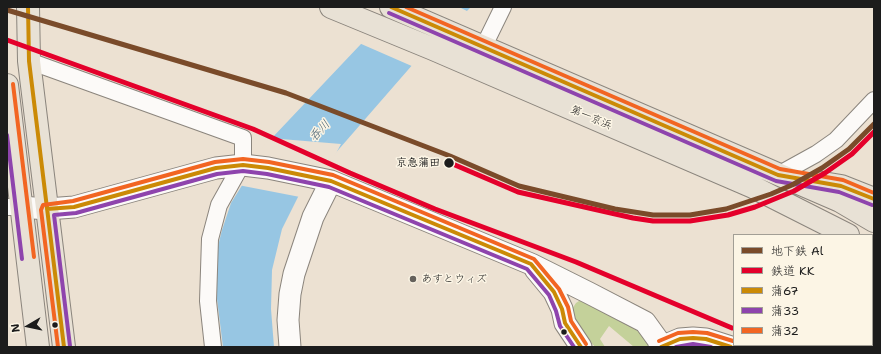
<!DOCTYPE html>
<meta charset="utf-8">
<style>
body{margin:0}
#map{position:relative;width:881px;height:354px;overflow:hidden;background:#ece1d2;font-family:"Shantell Sans","Klee One",sans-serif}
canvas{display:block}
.frame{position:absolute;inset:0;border:8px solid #1c1c1c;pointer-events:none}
.legend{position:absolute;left:733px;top:234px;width:140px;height:112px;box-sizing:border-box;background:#fcf5e5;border:1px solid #a29e95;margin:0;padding:5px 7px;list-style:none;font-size:12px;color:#1c1c1c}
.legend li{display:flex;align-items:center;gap:8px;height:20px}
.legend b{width:20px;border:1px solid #a29e95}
.north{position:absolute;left:8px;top:306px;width:40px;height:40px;-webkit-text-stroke:3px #fcf5e5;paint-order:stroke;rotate:261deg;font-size:11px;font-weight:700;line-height:16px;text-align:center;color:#1c1c1c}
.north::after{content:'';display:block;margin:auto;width:14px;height:18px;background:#1c1c1c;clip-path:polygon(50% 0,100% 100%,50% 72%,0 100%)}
</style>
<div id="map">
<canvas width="881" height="354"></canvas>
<div class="frame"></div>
<ul class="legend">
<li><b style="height:5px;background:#7a4b2a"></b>地下鉄 Al</li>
<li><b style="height:5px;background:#e4002b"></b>鉄道 KK</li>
<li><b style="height:5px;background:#cb8a06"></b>蒲67</li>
<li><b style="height:5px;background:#8e44ad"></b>蒲33</li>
<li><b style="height:5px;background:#f26522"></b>蒲32</li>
</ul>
<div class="north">N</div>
</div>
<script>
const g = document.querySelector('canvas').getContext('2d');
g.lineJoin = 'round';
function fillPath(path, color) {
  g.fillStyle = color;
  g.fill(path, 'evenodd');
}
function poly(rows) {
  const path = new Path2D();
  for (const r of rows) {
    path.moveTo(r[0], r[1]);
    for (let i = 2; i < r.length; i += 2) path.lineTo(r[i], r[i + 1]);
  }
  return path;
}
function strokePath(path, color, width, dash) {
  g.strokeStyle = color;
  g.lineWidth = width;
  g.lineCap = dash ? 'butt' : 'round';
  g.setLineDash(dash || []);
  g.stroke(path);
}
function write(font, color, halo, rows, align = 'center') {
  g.font = font + ' "Shantell Sans","Klee One",sans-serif';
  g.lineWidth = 3;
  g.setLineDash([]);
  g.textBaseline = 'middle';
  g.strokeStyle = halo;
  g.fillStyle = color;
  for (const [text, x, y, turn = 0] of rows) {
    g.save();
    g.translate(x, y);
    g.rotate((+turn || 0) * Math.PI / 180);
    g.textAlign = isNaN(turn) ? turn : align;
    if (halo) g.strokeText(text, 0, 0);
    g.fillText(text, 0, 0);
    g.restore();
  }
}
const green = poly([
 [582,299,643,334,649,347,634,347,609,326,600,339,605,347,595,347,573,321,572,309,576,303]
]);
const water = poly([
 [396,7,471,7,414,63,299,195,282,229,272,270,271,309,274,347,223,347,216,291,217,250,222,230,231,203,271,139]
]);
const pier = poly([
 [393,7,459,7,469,12,414,67,359,43],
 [269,138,341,144,333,159,300,197,238,185]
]);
const minor = poly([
 [479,56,503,7],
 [29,61,243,138,243,165,238,171,219,205,210,239,208,301,213,347],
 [778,175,816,154,836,140,874,100],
 [7,207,21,207]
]);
const tertiary = poly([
 [21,207,47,209,74,207,216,168,243,165,268,168,331,181,531,264,589,293,645,322,658,340,660,347],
 [535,269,554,292,562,309,565,323,581,347],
 [290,347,288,320,290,294,294,274,313,217,331,181],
 [661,347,680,339,693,338,706,339,731,347]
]);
const primary = poly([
 [28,7,29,61,64,347],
 [7,85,38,347]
]);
const trunk = poly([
 [331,7,433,49,753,187,848,235],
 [391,7,840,201,874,221],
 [823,183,841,186,874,199],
 [872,262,874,264]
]);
const bus1 = poly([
 [28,7,29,61,64,347],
 [391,7,778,175,841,186,874,199],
 [47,209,74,207,216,168,243,165,268,168,331,181,531,264,554,292,562,309,565,323,581,347],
 [661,347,680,339,693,338,706,339,731,347]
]);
const bus2 = poly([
 [389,13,776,181,839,192,872,205],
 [7,135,22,259],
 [70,346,54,215,76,213,217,174,243,171,267,174,329,187,527,269,549,295,556,311,560,326,574,347],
 [676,347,693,344,711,347]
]);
const bus3 = poly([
 [406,7,780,169,843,180,874,193],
 [13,84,34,257],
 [659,341,678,333,693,332,707,333,733,341],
 [58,347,41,210,43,205,73,201,215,162,243,159,269,162,333,175,534,259,559,289,568,307,571,321,586,344]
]);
const rail1 = poly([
 [7,40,253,129,350,173,435,209,576,262,732,328],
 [448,162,518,192,633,218,653,221,690,221,728,215,755,207,794,191,825,173,852,154,874,132]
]);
const metro1 = poly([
 [7,10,286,93,450,156,519,186,615,209,653,215,690,215,726,209,771,194,792,185,822,168,849,149,874,124]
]);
const markers = [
 [449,163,5.5,"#1c1c1c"],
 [413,279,4,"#65615c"],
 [55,325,3.5,"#1c1c1c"],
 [564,332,3.5,"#1c1c1c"]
];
const streetNames = [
 ["第一京浜",591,118,23]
];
const stopNames = [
 ["京急蒲田",440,163]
];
const poiNames = [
 ["あすとウィズ",421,279]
];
const waterNames = [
 ["呑川",320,131,-47]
];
fillPath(green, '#c4d19a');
fillPath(water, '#97c6e3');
fillPath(pier, '#ece1d2');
strokePath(minor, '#8b857d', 18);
strokePath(tertiary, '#8b857d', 23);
strokePath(primary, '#8b857d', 24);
strokePath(trunk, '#8b857d', 24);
strokePath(minor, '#fcfaf8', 16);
strokePath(tertiary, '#fcfaf8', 21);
strokePath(primary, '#e8e1d5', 22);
strokePath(trunk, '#e8e1d5', 22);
strokePath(bus1, '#cb8a06', 4);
strokePath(bus2, '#8e44ad', 4);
strokePath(bus3, '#f26522', 4);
strokePath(rail1, '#e4002b', 5);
strokePath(metro1, '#7a4b2a', 5);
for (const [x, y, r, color] of markers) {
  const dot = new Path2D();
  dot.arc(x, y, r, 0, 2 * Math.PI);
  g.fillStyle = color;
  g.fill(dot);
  strokePath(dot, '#fcf5e5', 1.5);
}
write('11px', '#1c1c1c', '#fcf5e5', streetNames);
write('bold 11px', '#1c1c1c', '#fcf5e5', stopNames, 'right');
write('11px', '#1c1c1c', '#fcf5e5', poiNames, 'left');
write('italic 12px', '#3f5b6e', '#fcf5e5', waterNames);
</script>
